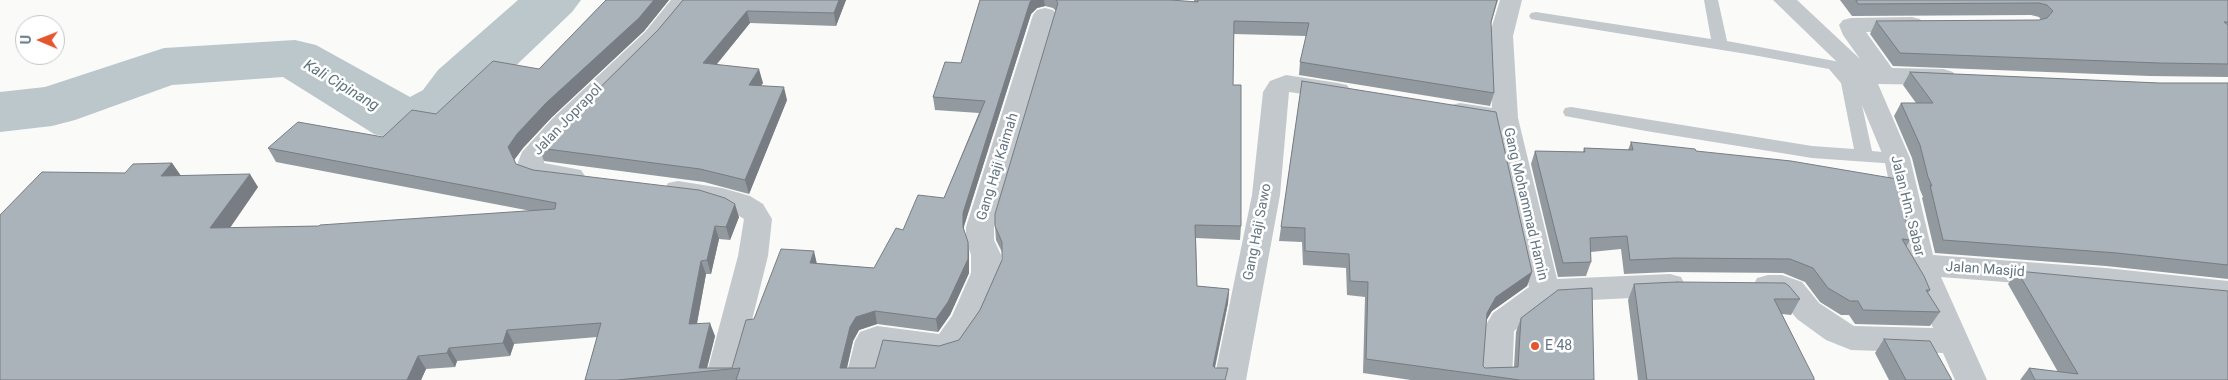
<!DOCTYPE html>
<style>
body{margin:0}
#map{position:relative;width:2228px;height:380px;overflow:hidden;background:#fafaf8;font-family:Roboto,sans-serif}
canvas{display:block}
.north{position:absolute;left:15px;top:15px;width:50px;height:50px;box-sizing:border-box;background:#fff;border:1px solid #c1c8cd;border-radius:50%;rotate:271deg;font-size:14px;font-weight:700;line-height:20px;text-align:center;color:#657683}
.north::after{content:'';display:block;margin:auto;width:18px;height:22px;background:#e4572e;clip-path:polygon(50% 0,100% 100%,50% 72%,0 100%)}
</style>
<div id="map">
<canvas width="2228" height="380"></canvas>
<div class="north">U</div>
</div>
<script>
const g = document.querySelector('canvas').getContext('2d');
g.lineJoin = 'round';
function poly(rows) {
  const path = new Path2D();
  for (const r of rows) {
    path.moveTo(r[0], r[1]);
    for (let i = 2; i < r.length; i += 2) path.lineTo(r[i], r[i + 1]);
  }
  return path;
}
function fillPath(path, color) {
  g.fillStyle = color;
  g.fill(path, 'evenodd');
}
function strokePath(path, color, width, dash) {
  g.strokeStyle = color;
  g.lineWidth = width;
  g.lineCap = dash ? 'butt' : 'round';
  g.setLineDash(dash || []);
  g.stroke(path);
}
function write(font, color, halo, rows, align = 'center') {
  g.font = font + ' Roboto,sans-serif';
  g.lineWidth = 5;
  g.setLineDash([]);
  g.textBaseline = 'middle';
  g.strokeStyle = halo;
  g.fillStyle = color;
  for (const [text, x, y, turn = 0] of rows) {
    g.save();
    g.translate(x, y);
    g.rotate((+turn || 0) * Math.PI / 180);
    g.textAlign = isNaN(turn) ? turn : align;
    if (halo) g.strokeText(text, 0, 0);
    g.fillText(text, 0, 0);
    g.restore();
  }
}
const river = poly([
 [518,0,581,0,572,12,482,98,467,118,447,132,424,138,397,140,374,134,283,77,172,85,75,120,52,126,0,132,0,92,45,87,164,48,295,40,316,45,410,97,423,90,438,70,518,0]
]);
const service = poly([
 [1704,0,1718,0,1727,41,1840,62,1857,82,1872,151,1903,154,1906,158,1903,162,1897,164,1812,158,1646,131,1565,116,1563,112,1565,108,1571,107,1812,146,1854,149,1841,83,1829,69,1753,55,1536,20,1531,19,1529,16,1531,13,1536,12,1711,39,1704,0]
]);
const minor = poly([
 [671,0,694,0,661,42,571,130,544,160,544,163,581,170,585,176,581,182,571,185,524,177,517,165,522,152,553,118,645,32,671,0],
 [1500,0,1522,0,1513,36,1518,118,1557,279,1670,274,1681,277,1685,285,1681,293,1670,296,1552,302,1514,331,1512,380,1480,380,1484,328,1493,313,1529,287,1494,124,1451,117,1447,111,1451,105,1460,103,1492,108,1489,36,1500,0],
 [1773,0,1797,0,1860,59,1843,35,1839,25,1843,20,1851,18,1912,17,1920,19,1924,24,1920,29,1912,31,1866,32,1892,68,1944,69,1953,72,1956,77,1953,82,1944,85,1878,84,1910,158,1933,255,2106,268,2228,281,2228,303,2106,290,1941,277,1987,380,1955,380,1943,353,1851,350,1826,340,1797,319,1780,298,1757,294,1753,286,1757,278,1768,275,1782,275,1802,282,1819,303,1854,326,1933,328,1906,265,1884,158,1851,79,1836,61,1773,0],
 [1045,8,1053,10,1057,15,994,227,994,240,1001,255,1001,273,980,322,960,352,941,358,884,351,877,380,845,380,855,341,860,332,877,326,939,334,952,316,971,273,971,255,966,240,966,227,1033,15,1037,10,1045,8],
 [1286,75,1338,83,1347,85,1351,91,1347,97,1338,99,1289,92,1280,195,1246,380,1214,380,1252,195,1263,92,1270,81,1286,75],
 [678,181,722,188,750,196,763,204,772,219,768,256,737,380,705,380,738,256,744,219,730,210,719,206,668,197,664,190,668,183,678,181]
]);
const wall = poly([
 [606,0,669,0,644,31,552,117,523,148,514,160,516,164,533,170,739,217,730,240,719,239,711,274,706,274,697,324,715,336,707,368,732,368,754,319,817,263,874,268,903,230,944,198,979,113,935,110,933,97,961,63,980,0,1171,0,1194,2,1194,0,1498,0,1491,24,1494,93,1490,106,1299,75,1300,62,1306,36,1234,34,1233,85,1241,226,1240,240,1196,238,1197,286,1229,289,1228,303,1215,368,1226,380,585,380,597,337,514,344,510,356,457,361,455,367,426,369,421,380,0,380,125,173,172,163,181,176,258,187,230,228,319,226,531,211,276,162,268,148,383,137,436,114,539,69],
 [1045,6,1053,8,1056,11,995,226,996,240,1002,252,1002,260,980,310,959,340,875,368,847,368,853,341,859,330,877,324,938,332,950,315,969,273,969,255,968,242,964,232,964,226,1031,14,1037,8],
 [683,0,846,0,836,26,750,23,717,64,763,83,760,86,787,100,749,194,704,182,544,161,539,148,658,30],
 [1840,0,2228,0,2228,77,2150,76,1893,66,1870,34,1876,21,2041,20,2039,17,2031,15,1852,16],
 [1910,72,2159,83,2228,83,2228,279,2106,266,1935,253,1922,198,1923,197,1920,190,1912,158,1894,116,1901,103,1916,103,1903,85],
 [1302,81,1532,272,1527,286,1492,311,1486,321,1483,366,1485,368,1514,367,1516,332,1521,318,1594,380,1411,380,1363,373,1365,297,1347,295,1346,268,1303,265,1302,242,1279,241],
 [1631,142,1696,151,1910,240,1906,247,1930,290,1928,293,1940,312,1930,326,1855,324,1849,315,1841,315,1820,302,1805,282,1783,273,1670,272,1624,274,1621,249,1591,252,1591,262,1586,276,1558,277,1531,164,1535,151,1583,152,1584,148,1628,150],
 [2017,271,2228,380,2020,380,2029,368,2058,372,2008,284],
 [1634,284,1800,299,1791,315,1782,314,1814,380,1638,380,1628,300],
 [1884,339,1952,380,1889,380,1875,353]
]);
const shadedWall = poly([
 [654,0,669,0,644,31,552,117,523,148,514,160,508,147,517,134,546,103],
 [839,0,846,0,836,26,834,13],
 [1032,0,1044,0,1045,6,1037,8,1031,14,964,226,964,241,963,227,963,213,1030,2],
 [747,11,750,23,707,76,703,63],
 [759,69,763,83,752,99,749,85],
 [784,87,787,100,749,194,745,180],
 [172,163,181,176,161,176],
 [250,174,258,187,220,242,210,228],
 [735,204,739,217,730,240,726,227],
 [715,226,719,239,711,274,707,260],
 [968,242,969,255,969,273,950,315,938,332,936,319],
 [814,251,817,264,810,263],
 [701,261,706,274,694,338,689,324],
 [1532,272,1527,286,1492,311,1482,327,1487,313,1496,297],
 [1229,289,1228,303,1212,380,1213,366],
 [875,311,877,324,859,330,853,341,844,380,840,368,850,327,856,317],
 [710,323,715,336,706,372,699,368],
 [507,330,514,344,510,356,503,343],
 [449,348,457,361,455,367,447,353],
 [418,356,426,369,421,380,407,380]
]);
const building = poly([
 [606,0,654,0,639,18,546,103,517,134,508,147,516,164,533,170,699,190,725,198,735,204,726,227,715,226,707,260,701,261,689,324,710,323,699,368,732,368,746,320,754,319,781,249,814,251,810,263,874,268,896,228,903,230,918,195,944,198,985,101,933,97,945,62,961,63,980,0,1032,0,1030,2,963,213,963,227,968,242,968,259,948,302,936,319,875,311,856,317,850,327,840,368,875,368,883,340,939,346,959,340,980,310,1002,260,1002,242,995,226,995,214,1058,3,1056,0,1171,0,1198,2,1198,0,1497,0,1491,22,1494,93,1300,62,1309,23,1234,21,1233,85,1241,85,1241,226,1195,225,1197,286,1229,289,1213,366,1215,368,1228,368,1225,380,736,380,740,368,617,380,585,380,601,323,507,330,503,343,449,348,447,353,418,356,407,380,0,380,0,215,42,172,125,173,133,164,172,163,161,176,250,174,210,228,319,226,320,225,555,209,556,203,268,148,298,122,383,137,412,110,436,114,493,61,539,69,606,0],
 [683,0,839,0,834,13,747,11,703,63,759,69,749,85,784,87,745,180,700,169,539,148,658,30,683,0],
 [1856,0,2228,0,2228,22,2224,22,2228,25,2228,64,2159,63,1900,53,1876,21,2039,20,2047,18,2053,11,2047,5,2039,3,1858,4,1856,0],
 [1910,72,2159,83,2228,83,2228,265,2117,253,1943,240,1930,185,1932,186,1928,177,1920,145,1901,103,1933,103,1910,72],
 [1302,81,1496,112,1532,272,1496,297,1487,313,1483,366,1485,368,1518,367,1521,318,1558,290,1592,288,1594,380,1520,380,1366,359,1368,282,1350,281,1349,254,1305,251,1305,228,1281,227,1302,81],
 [1631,142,1695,149,1696,151,1791,161,1897,179,1910,240,1902,239,1924,276,1930,290,1926,290,1940,312,1863,310,1858,301,1850,301,1828,288,1813,268,1790,259,1676,258,1630,260,1627,236,1590,238,1591,262,1563,263,1535,151,1585,152,1584,148,1633,150,1631,142],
 [2017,271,2228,291,2228,380,2035,380,2029,368,2078,374,2017,271],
 [1677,282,1785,283,1789,286,1800,299,1774,299,1814,378,1814,380,1647,380,1634,284,1677,282],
 [1884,339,1930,341,1952,380,1906,380,1884,339]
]);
const markers = [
 [1535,346,5,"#e4572e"]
];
const streetNames = [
 ["Jalan Joprapol",568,120,-46],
 ["Gang Haji Kaimah",998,167,-73],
 ["Gang Mohammad Hamin",1525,204,77],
 ["Jalan Hm. Sabar",1907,206,76],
 ["Gang Haji Sawo",1258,232,-79],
 ["Jalan Masjid",1985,270,4]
];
const poiNames = [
 ["E 48",1545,346]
];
const waterNames = [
 ["Kali Cipinang",341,86,31]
];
fillPath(river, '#bbc7cb');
fillPath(service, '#c3c8cc');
fillPath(minor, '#c3c8cc');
fillPath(wall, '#929a9f');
fillPath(shadedWall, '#777d82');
fillPath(building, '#aab3b9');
strokePath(building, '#777d82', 1);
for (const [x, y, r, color] of markers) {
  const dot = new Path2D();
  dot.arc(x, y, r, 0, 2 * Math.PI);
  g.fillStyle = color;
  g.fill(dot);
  strokePath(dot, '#fff', 2);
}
write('14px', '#657683', '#fff', streetNames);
write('14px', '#657683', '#fff', poiNames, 'left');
write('italic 15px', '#60757c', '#fff', waterNames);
</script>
